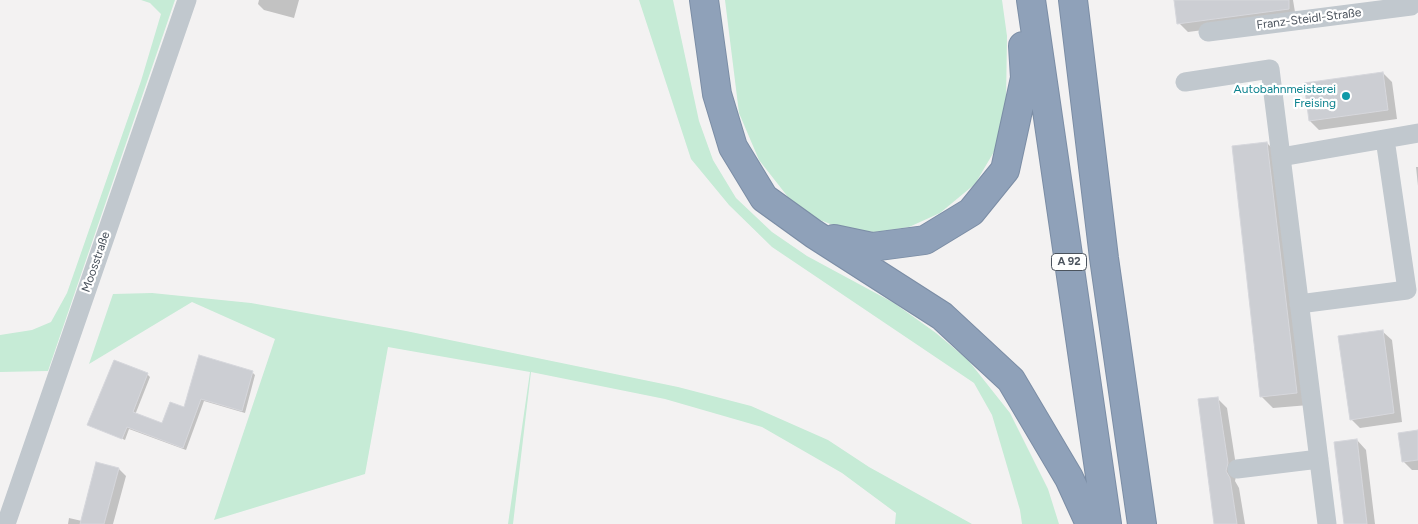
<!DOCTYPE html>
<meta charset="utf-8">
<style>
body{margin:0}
canvas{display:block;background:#f3f2f2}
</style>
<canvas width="1418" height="524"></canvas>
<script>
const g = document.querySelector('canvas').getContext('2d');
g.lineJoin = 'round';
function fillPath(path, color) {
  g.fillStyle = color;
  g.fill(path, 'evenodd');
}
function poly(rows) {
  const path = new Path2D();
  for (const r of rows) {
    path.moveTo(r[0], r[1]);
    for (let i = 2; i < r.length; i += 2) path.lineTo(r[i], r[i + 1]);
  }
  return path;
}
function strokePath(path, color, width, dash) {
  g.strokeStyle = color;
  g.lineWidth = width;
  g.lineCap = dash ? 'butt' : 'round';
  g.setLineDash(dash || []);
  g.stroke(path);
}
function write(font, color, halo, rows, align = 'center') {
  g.font = font + ' Figtree,sans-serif';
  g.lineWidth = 4.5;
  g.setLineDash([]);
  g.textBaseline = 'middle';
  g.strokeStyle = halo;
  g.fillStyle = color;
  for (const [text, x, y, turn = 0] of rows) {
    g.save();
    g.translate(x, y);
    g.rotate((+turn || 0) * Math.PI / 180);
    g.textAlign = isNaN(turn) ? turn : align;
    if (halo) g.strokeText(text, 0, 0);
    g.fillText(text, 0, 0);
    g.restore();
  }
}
const green = poly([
 [141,0,175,0,48,371,0,372,0,335,32,330,51,322,67,293,141,81,161,14,150,3],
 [639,0,673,0,699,121,713,160,736,198,772,232,807,256,894,303,936,333,968,360,1010,413,1048,489,1059,524,1022,524,1020,510,992,415,974,383,772,247,729,205,691,159],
 [725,0,1002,0,1007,36,1006,104,995,150,975,184,940,213,909,227,875,232,843,229,815,218,788,197,759,160,739,113],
 [152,293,251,303,406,331,678,387,751,406,828,440,869,467,972,524,895,524,896,513,842,473,762,427,665,399,531,372,513,524,508,524,530,372,388,347,365,474,214,520,275,339,192,302,89,364,113,294]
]);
const shadow = poly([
 [259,0,299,0,294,18,264,10,258,4],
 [1175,0,1293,0,1296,18,1188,32,1179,23],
 [1383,73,1392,82,1397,119,1319,130,1310,121],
 [1267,143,1279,155,1309,405,1273,408,1261,396],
 [1416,167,1418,167,1418,186],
 [1382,331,1392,340,1402,422,1360,428,1351,419],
 [200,357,252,372,255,375,245,413,204,401,186,450,129,429,125,440,89,424,147,374,150,377,135,415,163,424,185,409],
 [1218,399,1227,408,1237,472,1235,481,1239,488,1245,524,1216,524],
 [1418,431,1418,470,1412,470,1403,461],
 [1357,440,1366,450,1375,524,1345,524],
 [119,469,126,476,113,524,68,524,69,518,82,521]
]);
const building = poly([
 [1174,0,1289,0,1289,9,1177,24,1174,0],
 [1383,72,1388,110,1309,121,1304,83,1383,72],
 [1267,142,1297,393,1260,397,1232,146,1267,142],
 [1383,330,1394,413,1350,420,1338,336,1383,330],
 [199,355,253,371,242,411,201,399,183,448,127,427,122,439,87,425,114,360,148,373,133,412,162,423,170,402,184,407,199,355],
 [1218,397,1228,463,1226,471,1230,478,1237,524,1214,524,1198,399,1218,397],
 [1418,430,1418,460,1402,462,1398,433,1418,430],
 [1357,439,1367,524,1344,524,1334,442,1357,439],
 [96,462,119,468,104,524,80,524,96,462]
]);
const minor = poly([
 [1208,32,1411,6],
 [1185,82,1270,69,1327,524],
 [1281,157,1418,133],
 [1299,304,1407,290,1385,139],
 [1237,469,1319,459],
 [6,524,187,0]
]);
const highway = poly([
 [704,0,717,94,733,147,764,198,814,234,942,316,1011,380,1069,478,1090,524],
 [1031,0,1107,524],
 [1073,0,1104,258,1142,524],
 [834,239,872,247,925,240,971,212,1005,170,1025,78,1023,46]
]);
const markers = [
 [1346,96,5,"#0f9aa8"]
];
const shields = [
 [1069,262,35]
];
const shieldNames = [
 ["A 92",1069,262]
];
const streetNames = [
 ["Franz-Steidl-Straße",1309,19,-7],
 ["Moosstraße",96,262,-71]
];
const cultureNames = [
 ["Autobahnmeisterei",1336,89],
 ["Freising",1336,103]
];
fillPath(green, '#c6ebd6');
fillPath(shadow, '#0003');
fillPath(building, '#ccced3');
strokePath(building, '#d6d7dc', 1);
strokePath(highway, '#7b8da5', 30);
strokePath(minor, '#c1c8ce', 19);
strokePath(highway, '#8fa1b9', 28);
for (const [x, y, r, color] of markers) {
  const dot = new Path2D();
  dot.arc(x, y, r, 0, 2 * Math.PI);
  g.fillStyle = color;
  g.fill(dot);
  strokePath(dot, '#fff', 2);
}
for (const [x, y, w] of shields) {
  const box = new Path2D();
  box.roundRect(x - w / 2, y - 8.5, w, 17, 4);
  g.fillStyle = '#fff';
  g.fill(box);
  strokePath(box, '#4b535d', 1);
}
write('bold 11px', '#4b535d', null, shieldNames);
write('12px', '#4b535d', '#fff', streetNames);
write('12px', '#0d838f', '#fff', cultureNames, 'right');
</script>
